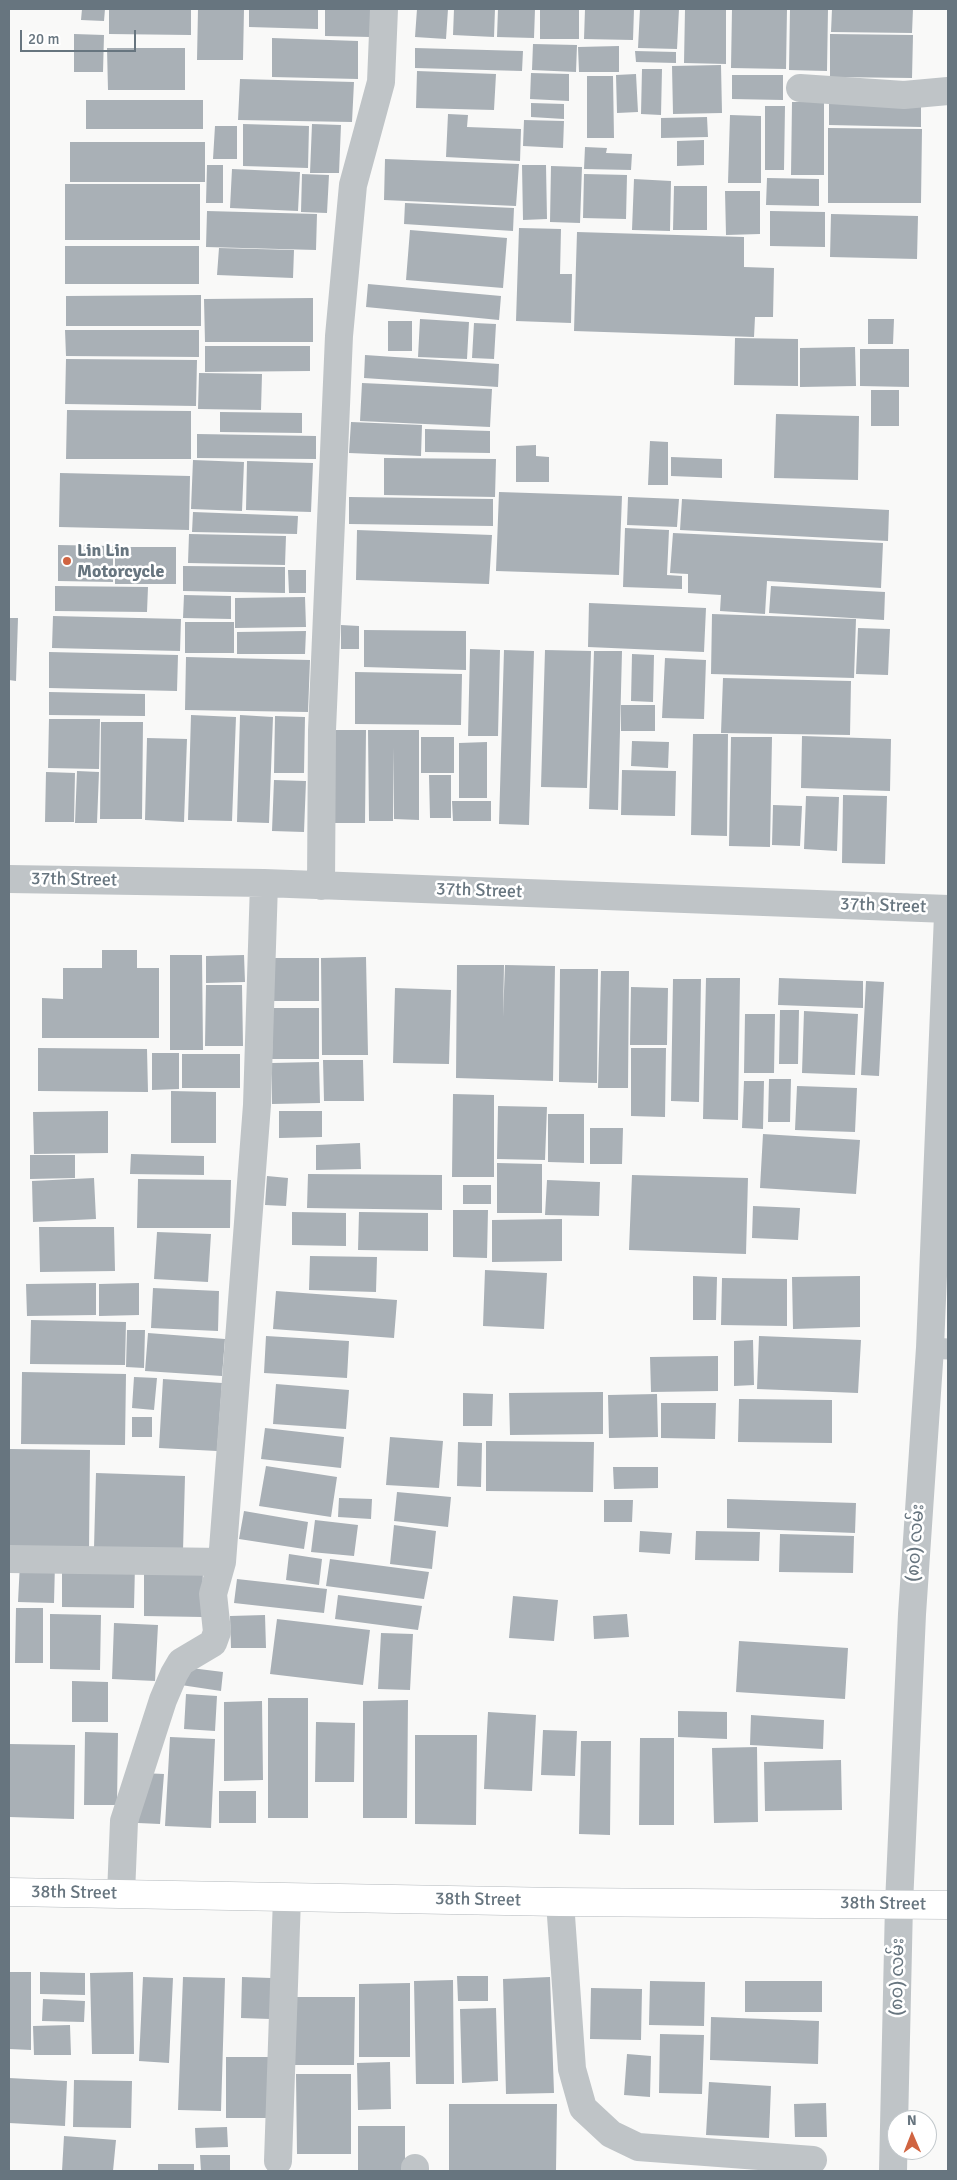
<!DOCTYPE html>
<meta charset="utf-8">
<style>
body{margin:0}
#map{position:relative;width:957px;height:2180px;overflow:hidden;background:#f9f9f8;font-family:Signika,sans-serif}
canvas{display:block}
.frame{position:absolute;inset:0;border:10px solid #67757f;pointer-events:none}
.north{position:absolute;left:887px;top:2110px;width:50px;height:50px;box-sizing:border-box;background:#fff;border:1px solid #c2c8cc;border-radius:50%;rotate:359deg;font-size:14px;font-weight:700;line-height:20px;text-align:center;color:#67757f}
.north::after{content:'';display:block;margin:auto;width:18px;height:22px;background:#d06441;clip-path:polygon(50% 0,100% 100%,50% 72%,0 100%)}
.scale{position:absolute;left:20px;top:30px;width:116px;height:22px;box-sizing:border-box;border:2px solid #67757f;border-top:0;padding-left:6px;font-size:15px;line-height:18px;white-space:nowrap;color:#67757f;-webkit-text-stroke:4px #fff;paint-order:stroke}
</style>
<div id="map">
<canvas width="957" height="2180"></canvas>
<div class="frame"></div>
<div class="north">N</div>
<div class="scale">20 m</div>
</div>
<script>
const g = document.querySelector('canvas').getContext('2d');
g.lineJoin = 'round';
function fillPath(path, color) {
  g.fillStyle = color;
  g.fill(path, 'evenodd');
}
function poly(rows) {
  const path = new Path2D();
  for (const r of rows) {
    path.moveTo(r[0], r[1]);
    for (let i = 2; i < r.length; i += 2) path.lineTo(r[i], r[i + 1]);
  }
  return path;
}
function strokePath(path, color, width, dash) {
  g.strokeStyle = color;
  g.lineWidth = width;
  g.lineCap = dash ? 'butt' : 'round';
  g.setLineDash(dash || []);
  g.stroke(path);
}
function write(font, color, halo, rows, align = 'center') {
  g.font = font + ' Signika,"Noto Sans Myanmar",sans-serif';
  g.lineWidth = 5;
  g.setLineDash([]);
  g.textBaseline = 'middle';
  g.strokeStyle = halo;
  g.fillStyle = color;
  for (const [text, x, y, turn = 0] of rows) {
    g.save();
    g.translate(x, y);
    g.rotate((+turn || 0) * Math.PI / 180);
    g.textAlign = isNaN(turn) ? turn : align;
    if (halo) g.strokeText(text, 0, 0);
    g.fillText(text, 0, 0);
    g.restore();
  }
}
const building = poly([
 [82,9,105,9,104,21,81,20],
 [109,9,191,9,191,35,109,34],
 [198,9,244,9,243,60,197,60],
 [249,9,318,9,318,29,249,27],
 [325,9,370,9,370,37,325,36],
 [417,9,448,9,446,39,415,37],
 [454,9,495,9,494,37,453,35],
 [498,9,535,9,534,38,497,37],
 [540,9,579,9,579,39,540,39],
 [585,9,634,9,633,40,584,39],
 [640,9,679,9,677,49,638,48],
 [685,9,726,9,726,64,684,63],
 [732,9,787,9,786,69,731,68],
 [790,9,828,9,827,71,789,70],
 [832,9,913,9,912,33,831,32],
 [74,34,104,35,103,72,74,72],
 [830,34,913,35,912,78,830,77],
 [272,38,358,41,358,79,272,77],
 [533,44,577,45,576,72,532,70],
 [619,46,619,72,579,72,578,47],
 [107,48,185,48,185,90,108,90],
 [415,48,523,51,522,71,415,68],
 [635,51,676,52,676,63,636,62],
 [721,65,722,113,673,114,672,66],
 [642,69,662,69,661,115,641,114],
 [417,71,496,74,494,110,416,108],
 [531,73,569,74,569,101,530,99],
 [636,74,638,112,617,113,616,75],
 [732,75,783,75,783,100,732,99],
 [587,76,613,76,614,138,587,138],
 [240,79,354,82,352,122,238,120],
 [86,100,203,100,203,129,86,129],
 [829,100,921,102,921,127,829,125],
 [792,102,824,102,824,175,791,175],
 [531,103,564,104,564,119,531,117],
 [765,106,785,106,784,170,765,170],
 [448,114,468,115,467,127,521,129,520,161,446,157],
 [730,115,761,116,761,183,728,183],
 [707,117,708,137,661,138,661,118],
 [524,120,564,121,563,148,523,146],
 [243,124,309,126,308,168,243,166],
 [312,124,341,125,339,173,310,173],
 [215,126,237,126,237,159,213,159],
 [828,128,922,129,921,203,828,203],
 [704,140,704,165,677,166,677,141],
 [70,142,205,142,205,182,70,182],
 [585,147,607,148,606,153,632,154,631,170,584,169],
 [385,159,519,164,516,206,384,200],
 [207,165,223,165,223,203,206,203],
 [522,165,546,165,547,219,523,220],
 [551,166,582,167,580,223,550,222],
 [232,169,300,172,298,211,230,208],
 [302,174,329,175,327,213,301,212],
 [584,174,627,175,626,219,583,218],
 [767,178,819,179,819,206,766,205],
 [634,179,671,181,670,231,632,230],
 [65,184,200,184,200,240,65,240],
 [674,186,707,186,707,230,673,230],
 [725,191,760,191,760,234,726,235],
 [405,203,514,208,513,231,404,224],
 [207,211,317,214,316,250,206,247],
 [770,211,825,212,825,247,770,246],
 [831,214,918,216,917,259,830,257],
 [519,228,561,229,560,274,572,274,571,323,516,321],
 [410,230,507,238,503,288,406,280],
 [577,232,744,237,744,267,774,268,773,317,755,317,754,337,574,331],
 [65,246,199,246,199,284,65,284],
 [219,248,294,250,293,278,217,275],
 [368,284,501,296,499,320,366,307],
 [201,295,201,326,66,326,66,296],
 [313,298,313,342,205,342,204,299],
 [420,319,469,322,467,359,418,357],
 [868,319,894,319,893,344,868,344],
 [388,321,412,321,412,351,388,351],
 [474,323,496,324,494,359,472,358],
 [65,330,199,330,199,357,66,356],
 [735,338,798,339,798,386,734,385],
 [205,346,310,346,310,371,205,372],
 [855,347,856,386,800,387,800,348],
 [860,349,909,349,909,387,860,386],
 [365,355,499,364,498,387,364,378],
 [66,359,197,360,196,406,65,404],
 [199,373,262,374,261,410,198,409],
 [362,383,492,389,490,427,360,421],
 [871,390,899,390,899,426,871,426],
 [67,410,191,411,191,459,66,459],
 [220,412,302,413,302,433,220,432],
 [776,414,859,416,858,480,774,478],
 [351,422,422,425,421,456,349,453],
 [425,429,490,431,490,453,425,452],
 [197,434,316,436,316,459,197,458],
 [650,441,668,442,668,485,648,485],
 [536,445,536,456,549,457,549,482,516,482,516,446],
 [671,457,722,459,722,478,671,476],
 [384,458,496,459,495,497,384,495],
 [193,460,244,462,242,511,191,509],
 [247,461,313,463,311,512,246,510],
 [60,473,190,476,189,530,59,527],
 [499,492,622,496,619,575,496,571],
 [349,497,493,499,493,526,349,524],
 [628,497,679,499,677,527,627,525],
 [682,499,889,510,888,541,680,530],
 [193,512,298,516,297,534,192,532],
 [625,528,669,530,667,575,682,576,682,589,623,587],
 [357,530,492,535,489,584,356,580],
 [673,533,883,543,881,588,767,581,765,614,720,611,721,595,688,593,688,574,670,573],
 [189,534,286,536,285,565,188,563],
 [58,545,113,546,113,582,58,581],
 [115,547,176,547,176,584,115,584],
 [183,566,285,567,285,593,183,591],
 [288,570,306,570,306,593,289,593],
 [55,586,148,587,147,612,55,611],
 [771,586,885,592,884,620,769,613],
 [184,595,231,596,231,619,183,618],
 [305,597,306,627,235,628,235,598],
 [589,603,706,608,704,652,588,647],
 [712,614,856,619,854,678,711,674],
 [53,616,181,619,180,651,52,648],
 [9,618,18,618,16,681,9,680],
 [185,622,234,622,234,653,185,653],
 [341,625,359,626,359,649,341,649],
 [858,628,890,629,888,675,856,674],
 [364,630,466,631,466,670,364,667],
 [306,631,305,654,237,654,237,632],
 [470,649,500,650,498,736,468,736],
 [504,650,534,651,529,825,499,824],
 [545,650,591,651,587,788,541,787],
 [594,651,622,651,618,810,589,809],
 [49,652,178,655,177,691,49,688],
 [632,654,654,655,653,702,631,701],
 [186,657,310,660,308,712,185,710],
 [665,658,706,660,704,719,662,718],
 [355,672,462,674,461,725,355,724],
 [723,678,851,681,850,735,721,733],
 [49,692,145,694,145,716,49,715],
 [621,705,655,705,655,731,621,731],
 [191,715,236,717,232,821,188,820],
 [240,715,273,717,269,823,237,822],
 [275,716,305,717,304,773,274,773],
 [49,719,100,719,99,769,48,768],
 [101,722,143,722,142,819,100,819],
 [335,730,366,730,365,823,334,823],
 [368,730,419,730,419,820,394,819,393,747,393,821,369,821],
 [693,734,728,734,727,836,691,835],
 [802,736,891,739,890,791,801,788],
 [421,737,454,737,454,773,421,773],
 [731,737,772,737,770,847,729,846],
 [147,738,187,739,184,822,145,820],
 [632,741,669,742,668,768,631,766],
 [487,742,487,798,459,798,459,743],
 [622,770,676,771,675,816,621,815],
 [77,771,99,772,97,823,75,823],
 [46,772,75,773,74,822,45,822],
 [429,775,451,775,451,818,430,818],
 [274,780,306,781,304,832,272,831],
 [843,795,887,796,885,864,842,863],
 [806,796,839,797,837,851,804,849],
 [452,801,491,801,491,821,453,821],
 [773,805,802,806,800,846,772,845],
 [102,950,137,950,137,968,159,968,159,1038,42,1038,42,998,63,999,63,968,102,968],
 [170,955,202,955,203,1050,170,1050],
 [244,955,245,982,206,983,206,956],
 [366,957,368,1055,322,1055,321,958],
 [271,958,319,958,319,1001,271,1001],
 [457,965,504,965,503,1017,505,965,555,966,553,1081,456,1078],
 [560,969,598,969,597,1083,559,1082],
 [601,971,629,971,628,1088,598,1088],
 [706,978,740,978,738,1120,703,1119],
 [779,978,863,981,863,1008,778,1005],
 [673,979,701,979,699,1102,671,1101],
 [866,981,884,982,879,1076,861,1075],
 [206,985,242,985,243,1046,205,1046],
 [631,987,668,988,667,1045,630,1045],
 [395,988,451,990,449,1064,393,1063],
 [273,1008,319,1008,319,1059,272,1059],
 [780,1010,799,1010,798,1064,779,1064],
 [804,1011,858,1014,855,1075,802,1073],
 [745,1014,775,1014,774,1073,744,1073],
 [38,1048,147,1049,148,1092,38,1091],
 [631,1048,666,1048,665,1117,631,1116],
 [152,1053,179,1053,179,1089,152,1090],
 [182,1054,240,1054,240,1088,182,1088],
 [323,1060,363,1060,364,1101,324,1101],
 [319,1062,320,1103,272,1104,272,1063],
 [769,1079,791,1079,790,1122,768,1122],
 [744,1081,764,1081,763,1129,742,1128],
 [797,1086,857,1088,855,1132,795,1130],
 [171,1091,216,1092,216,1143,171,1143],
 [453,1094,494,1095,494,1177,452,1177],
 [498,1106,547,1107,545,1160,497,1159],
 [108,1111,108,1153,34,1154,33,1112],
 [279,1111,322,1111,322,1137,279,1138],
 [548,1114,584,1114,584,1163,548,1162],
 [590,1128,623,1128,622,1164,590,1164],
 [763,1134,860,1140,856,1194,760,1188],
 [360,1143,361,1169,316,1170,316,1145],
 [131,1154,204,1156,204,1175,130,1174],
 [30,1155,75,1155,75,1178,30,1179],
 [497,1163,542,1164,542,1213,497,1213],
 [308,1174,442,1175,442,1210,307,1208],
 [632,1175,748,1178,746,1254,629,1250],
 [267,1176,288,1178,286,1206,265,1205],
 [94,1178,96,1219,33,1222,32,1181],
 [138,1179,231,1180,230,1228,137,1228],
 [547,1180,600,1182,599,1216,545,1215],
 [463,1185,491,1185,491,1204,463,1204],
 [753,1206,800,1208,798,1240,752,1238],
 [453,1210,488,1210,487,1258,453,1257],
 [292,1212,346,1213,346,1246,292,1245],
 [359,1212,428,1213,428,1251,358,1250],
 [562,1219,562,1261,492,1262,492,1220],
 [39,1227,114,1227,115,1271,40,1272],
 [157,1232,211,1234,208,1282,154,1279],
 [310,1256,377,1257,376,1292,309,1290],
 [485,1270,547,1273,544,1329,483,1326],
 [693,1276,717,1277,716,1320,693,1320],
 [860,1276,860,1327,793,1329,792,1277],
 [722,1278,787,1279,787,1326,721,1325],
 [96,1283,96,1315,27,1316,26,1284],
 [139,1283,139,1315,99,1316,99,1284],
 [153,1288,219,1291,218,1331,151,1328],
 [276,1291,397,1300,394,1338,273,1329],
 [31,1320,126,1322,125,1365,30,1364],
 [127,1330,145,1330,144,1368,126,1367],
 [148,1333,225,1339,222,1376,145,1371],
 [266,1336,349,1341,347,1378,264,1373],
 [759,1336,861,1340,858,1393,757,1389],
 [753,1340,754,1385,734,1386,734,1341],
 [718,1356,718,1391,651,1392,650,1357],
 [22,1372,126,1374,125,1445,21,1444],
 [134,1377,157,1378,154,1410,132,1408],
 [163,1379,222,1383,217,1451,159,1448],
 [276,1384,349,1390,346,1429,273,1424],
 [603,1392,603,1434,510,1435,509,1393],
 [463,1393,493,1394,492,1426,463,1426],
 [657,1394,658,1437,609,1438,608,1395],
 [739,1399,832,1400,832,1443,738,1442],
 [661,1403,716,1403,715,1439,661,1438],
 [132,1417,152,1417,152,1437,132,1437],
 [265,1428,344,1437,341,1468,261,1459],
 [390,1437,443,1441,439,1488,386,1485],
 [486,1441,594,1442,593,1492,486,1491],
 [458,1442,482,1443,481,1487,457,1486],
 [9,1449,90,1450,89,1551,9,1550],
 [266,1466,337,1477,331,1517,259,1506],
 [613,1467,658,1467,658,1488,614,1489],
 [96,1473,185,1476,183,1551,94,1548],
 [397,1492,451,1497,448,1527,394,1521],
 [339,1498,372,1499,371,1519,338,1517],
 [727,1499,856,1503,855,1533,727,1528],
 [604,1500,633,1500,632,1522,604,1522],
 [244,1511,308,1522,304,1549,239,1539],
 [315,1520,358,1525,354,1556,311,1552],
 [394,1525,436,1531,432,1569,390,1564],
 [640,1531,672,1533,670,1554,639,1552],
 [696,1531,760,1532,759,1561,695,1560],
 [780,1534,854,1536,853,1573,779,1572],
 [289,1554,322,1559,319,1585,286,1580],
 [330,1559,429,1572,424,1599,326,1586],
 [20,1563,55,1563,54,1603,18,1602],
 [62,1564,135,1565,134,1608,62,1607],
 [144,1566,203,1567,202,1617,144,1616],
 [237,1579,327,1589,324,1613,234,1603],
 [338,1595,422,1606,418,1630,335,1619],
 [513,1596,558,1600,554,1641,509,1638],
 [16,1608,43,1608,43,1663,15,1663],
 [50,1614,101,1615,100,1670,50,1669],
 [627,1614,629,1637,594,1639,593,1616],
 [265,1615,266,1648,231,1648,230,1616],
 [277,1619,370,1630,363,1685,270,1674],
 [114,1623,158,1625,155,1681,112,1679],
 [381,1633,413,1634,410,1690,378,1689],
 [739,1641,848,1648,845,1699,736,1692],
 [183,1667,223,1672,221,1691,181,1685],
 [72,1681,108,1682,108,1722,72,1722],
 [186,1694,217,1696,215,1731,184,1729],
 [268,1698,308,1698,308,1818,268,1818],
 [408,1700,407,1818,363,1818,363,1701],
 [262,1701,263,1780,224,1781,224,1702],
 [678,1711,727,1712,727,1739,678,1737],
 [488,1712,536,1715,532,1791,484,1789],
 [751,1715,824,1720,823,1749,750,1745],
 [316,1722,355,1723,354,1782,315,1782],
 [543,1730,577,1731,575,1776,541,1775],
 [85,1732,118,1733,117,1805,84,1805],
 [415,1735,477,1735,476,1825,415,1824],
 [170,1737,215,1739,211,1828,165,1826],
 [640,1738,674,1738,674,1825,639,1825],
 [581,1741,611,1741,610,1835,579,1834],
 [9,1744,75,1745,74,1819,9,1817],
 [757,1747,758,1822,714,1823,712,1748],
 [841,1760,842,1810,765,1811,764,1762],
 [142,1773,164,1774,160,1824,138,1823],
 [219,1791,256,1791,256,1823,219,1823],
 [9,1972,31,1972,31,2050,9,2049],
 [40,1972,85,1973,85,1995,40,1994],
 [133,1972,134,2054,92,2054,90,1973],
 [457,1976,488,1976,488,2001,458,2001],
 [143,1977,173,1978,169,2063,139,2061],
 [183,1977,225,1978,221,2111,178,2110],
 [242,1977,271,1978,270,2019,241,2018],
 [550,1977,554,2093,506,2094,503,1979],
 [453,1980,454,2084,416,2084,414,1981],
 [650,1981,705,1982,704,2026,649,2025],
 [745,1981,822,1981,822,2012,745,2012],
 [410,1983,410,2057,359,2057,359,1984],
 [591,1988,642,1989,641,2040,590,2039],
 [289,1997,355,1997,354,2065,288,2065],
 [43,1999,85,2001,84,2022,42,2021],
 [496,2008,498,2081,462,2083,460,2009],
 [711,2017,819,2021,818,2064,710,2060],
 [70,2025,71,2055,34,2055,33,2026],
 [660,2034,704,2035,702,2094,659,2093],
 [627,2054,651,2056,650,2097,624,2095],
 [226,2057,269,2057,269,2118,226,2118],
 [390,2062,391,2109,358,2110,357,2063],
 [296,2074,351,2074,351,2154,297,2154],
 [9,2078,67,2081,65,2126,9,2123],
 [74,2080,132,2081,131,2128,73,2127],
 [709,2082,771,2086,769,2138,706,2135],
 [826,2103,827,2137,795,2137,794,2104],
 [449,2104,557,2104,556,2171,449,2171],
 [358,2126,405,2126,405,2171,358,2171],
 [227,2127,228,2147,196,2148,195,2128],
 [64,2136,116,2140,113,2171,62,2171],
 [200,2155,230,2155,230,2171,201,2171],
 [158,2164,194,2164,194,2171,158,2171]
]);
const service = poly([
 [930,1348,948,1349]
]);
const minor = poly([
 [800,88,904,95,948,91],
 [9,879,264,883,948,909],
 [321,886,322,730,339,336,353,185,381,82,384,9],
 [9,1559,222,1562],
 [121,1894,124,1821,163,1700,174,1674,181,1662,213,1643,217,1632,213,1594,222,1562,257,1105,264,883],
 [560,1902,572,2069,583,2108,611,2134,638,2147,813,2160],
 [278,2161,287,1897],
 [415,2171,415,2168],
 [893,2171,899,1904,912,1614,930,1348,948,915]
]);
const secondary = poly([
 [9,1892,560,1902,948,1905]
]);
const markers = [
 [67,561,5,"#d06441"]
];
const poiNames = [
 ["Lin Lin",77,551],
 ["Motorcycle",77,572]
];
const streetNames = [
 ["37th Street",74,880,1],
 ["37th Street",479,891,2],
 ["37th Street",883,906,2],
 ["(၈၀) လမ်း",916,1543,-86],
 ["38th Street",74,1893,1],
 ["38th Street",478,1900,1],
 ["38th Street",883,1904,1],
 ["(၈၀) လမ်း",898,1977,-89]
];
fillPath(building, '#a9b0b6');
strokePath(secondary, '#b4b9bd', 29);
strokePath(service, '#bfc4c7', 21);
strokePath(minor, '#bfc4c7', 28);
strokePath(secondary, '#fff', 28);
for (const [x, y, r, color] of markers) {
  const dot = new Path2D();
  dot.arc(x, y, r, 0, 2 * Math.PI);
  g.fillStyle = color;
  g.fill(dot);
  strokePath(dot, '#fff', 2);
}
write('bold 18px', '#67757f', '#fff', poiNames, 'left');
write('18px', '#67757f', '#fff', streetNames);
</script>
